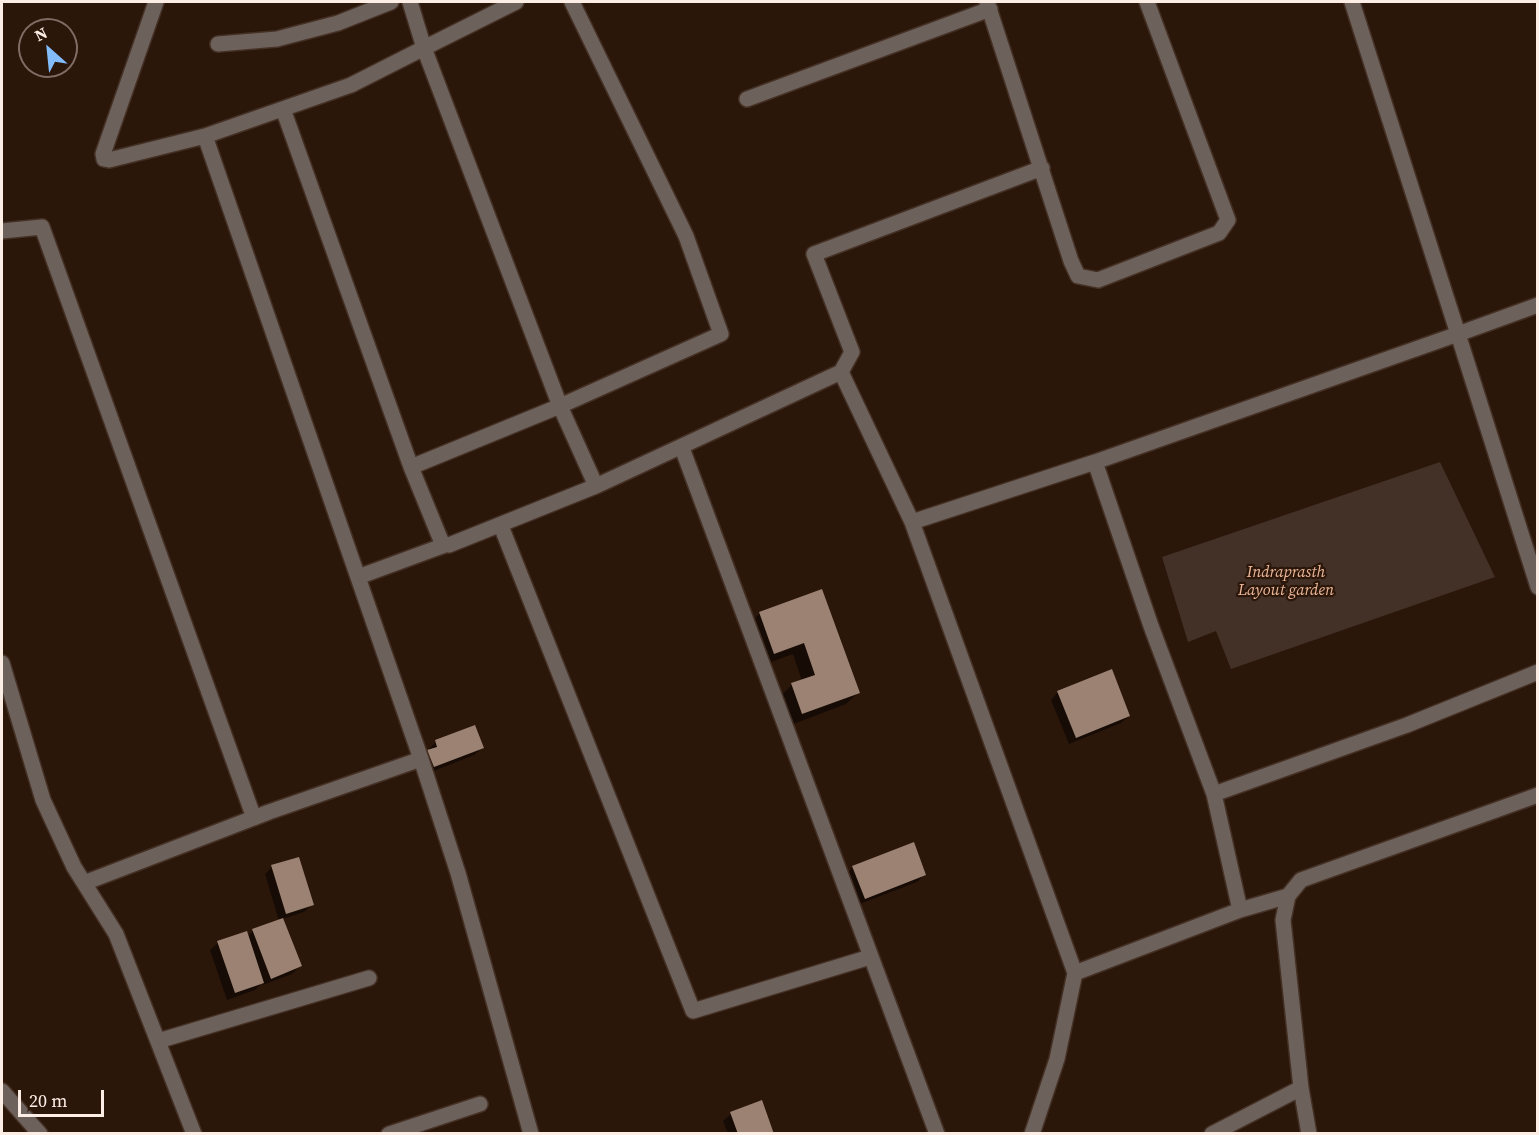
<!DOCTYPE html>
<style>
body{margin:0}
#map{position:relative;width:1539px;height:1135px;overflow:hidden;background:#2b160a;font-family:"Source Serif 4",serif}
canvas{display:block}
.frame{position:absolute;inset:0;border:3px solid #fcede5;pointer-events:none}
.north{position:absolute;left:18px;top:18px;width:60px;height:60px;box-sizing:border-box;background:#2b160a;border:2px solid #7f6c62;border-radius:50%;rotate:333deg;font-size:16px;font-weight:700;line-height:24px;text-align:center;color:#fcede5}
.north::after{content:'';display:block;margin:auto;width:21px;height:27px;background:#82bcfa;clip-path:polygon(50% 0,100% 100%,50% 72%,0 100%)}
.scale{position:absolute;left:18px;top:1090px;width:86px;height:27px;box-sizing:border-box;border:3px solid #fcede5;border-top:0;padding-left:8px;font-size:18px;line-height:21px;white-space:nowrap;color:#fcede5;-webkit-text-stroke:4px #2b160a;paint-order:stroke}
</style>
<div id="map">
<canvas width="1539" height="1135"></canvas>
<div class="frame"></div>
<div class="north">N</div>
<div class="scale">20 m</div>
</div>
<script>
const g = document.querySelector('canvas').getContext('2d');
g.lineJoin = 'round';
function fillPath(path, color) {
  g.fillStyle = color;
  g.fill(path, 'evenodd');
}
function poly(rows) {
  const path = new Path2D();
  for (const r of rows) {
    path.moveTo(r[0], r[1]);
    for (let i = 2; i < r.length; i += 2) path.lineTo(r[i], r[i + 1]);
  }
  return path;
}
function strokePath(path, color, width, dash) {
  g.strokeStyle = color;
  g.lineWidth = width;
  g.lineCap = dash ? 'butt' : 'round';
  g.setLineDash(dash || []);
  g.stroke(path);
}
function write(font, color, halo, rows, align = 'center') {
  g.font = font + ' "Source Serif 4",serif';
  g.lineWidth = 4.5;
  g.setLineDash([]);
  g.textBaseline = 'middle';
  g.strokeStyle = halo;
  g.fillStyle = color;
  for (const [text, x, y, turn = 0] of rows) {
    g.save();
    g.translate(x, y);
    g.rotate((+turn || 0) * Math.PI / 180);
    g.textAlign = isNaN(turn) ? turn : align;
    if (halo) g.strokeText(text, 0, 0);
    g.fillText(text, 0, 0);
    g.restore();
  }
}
const green = poly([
 [1440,462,1495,577,1231,669,1216,631,1188,642,1162,557]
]);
const shadow = poly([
 [821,591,858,693,846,704,791,725,780,696,792,685,802,681,793,654,763,665,748,625,759,614],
 [1058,692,1129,716,1121,723,1069,744,1051,700],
 [436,742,482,748,474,755,426,774,420,759],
 [272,867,312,904,304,912,282,919,300,966,292,974,263,985,262,983,255,990,227,1000,210,950,218,943,247,937,253,931,279,921,265,874],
 [853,867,925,874,917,882,857,905,846,875],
 [731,1114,772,1134,728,1134,723,1121]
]);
const building = poly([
 [822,589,860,693,802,714,791,683,815,675,804,643,774,654,759,612],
 [1112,669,1130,716,1076,738,1057,691],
 [475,725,484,748,434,767,427,750,437,747,435,740],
 [914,842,926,875,865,899,852,866],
 [299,857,314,905,286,914,271,865],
 [283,918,302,966,271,979,252,929],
 [247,931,264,983,235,993,217,941],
 [762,1100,774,1134,738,1134,730,1112]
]);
const street = poly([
 [156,2,103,154,104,159,109,160,205,136],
 [410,2,424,48,351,85,205,136,421,759,458,873,531,1134],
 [516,2,424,48,560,406,721,334,686,236,572,2],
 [987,2,1071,261,1078,276,1098,280,1219,233,1228,220,1147,2],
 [218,44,277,39,338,23,391,2],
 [747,99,990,9],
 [283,109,411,467,560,406,596,486],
 [2,231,42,227,254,818],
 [1538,305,1458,334,1538,587],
 [841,372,852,352,814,254,1042,168],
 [682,448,937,1134],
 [411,467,442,543,449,545,596,486,841,372,912,522],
 [501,526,693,1011,870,957],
 [358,577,445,545],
 [2,663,43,800,74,867,116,934,194,1134],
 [1214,794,1407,725,1538,672],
 [84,883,269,812,421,759],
 [1288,896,1240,910,1214,794,1151,626,1095,462,1458,334,1352,2],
 [1075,973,912,522,1095,462],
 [158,1041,369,978],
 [1301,1088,1309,1134],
 [2,1091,40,1134],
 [389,1134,480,1104],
 [1032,1134,1057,1059,1075,973,1240,910],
 [1212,1134,1301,1088,1283,920,1288,896,1301,880,1538,795]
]);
const parkNames = [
 ["Indraprasth",1286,573],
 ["Layout garden",1286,591]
];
fillPath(green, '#433127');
fillPath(shadow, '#0007');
fillPath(building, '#9c8273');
strokePath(street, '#443024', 18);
strokePath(street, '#6d615b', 15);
write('italic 16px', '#ebb799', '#2b160a', parkNames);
</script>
